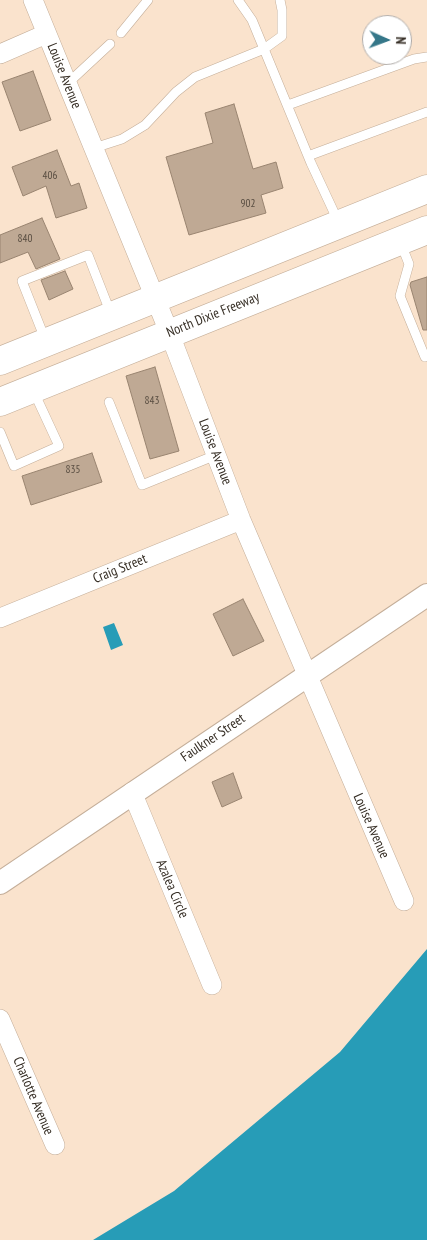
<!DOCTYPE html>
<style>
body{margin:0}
#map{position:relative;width:427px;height:1240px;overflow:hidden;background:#fae3cd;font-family:"PT Sans Narrow",sans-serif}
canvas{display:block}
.north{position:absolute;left:362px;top:15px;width:50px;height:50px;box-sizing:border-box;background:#fff;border:1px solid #afaba8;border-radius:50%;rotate:92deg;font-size:14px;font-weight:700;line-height:20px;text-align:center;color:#362e25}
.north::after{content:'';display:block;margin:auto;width:18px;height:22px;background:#357789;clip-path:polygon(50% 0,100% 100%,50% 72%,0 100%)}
</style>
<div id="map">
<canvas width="427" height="1240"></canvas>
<div class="north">N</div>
</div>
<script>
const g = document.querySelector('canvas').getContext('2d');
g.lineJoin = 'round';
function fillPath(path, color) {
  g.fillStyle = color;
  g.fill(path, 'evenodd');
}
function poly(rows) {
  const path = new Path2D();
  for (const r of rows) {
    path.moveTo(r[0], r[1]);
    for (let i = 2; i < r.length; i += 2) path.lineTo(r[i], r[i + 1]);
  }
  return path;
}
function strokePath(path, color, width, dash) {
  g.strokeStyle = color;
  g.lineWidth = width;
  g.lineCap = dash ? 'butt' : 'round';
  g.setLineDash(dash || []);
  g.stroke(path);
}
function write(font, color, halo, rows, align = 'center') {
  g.font = font + ' "PT Sans Narrow",sans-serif';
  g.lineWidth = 5;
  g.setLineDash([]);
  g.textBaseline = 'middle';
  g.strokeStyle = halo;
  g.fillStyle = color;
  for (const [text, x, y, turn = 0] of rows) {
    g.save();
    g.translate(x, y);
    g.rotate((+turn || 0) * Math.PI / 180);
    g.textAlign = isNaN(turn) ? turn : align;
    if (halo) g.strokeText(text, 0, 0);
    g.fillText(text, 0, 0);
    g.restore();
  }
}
const water = poly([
 [114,623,123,645,111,650,103,627],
 [427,949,427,1240,93,1240,174,1191,340,1052]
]);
const building = poly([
 [33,71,51,120,20,131,2,82,33,71],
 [234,104,253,169,276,162,283,188,261,195,266,213,189,235,166,157,213,143,205,113,234,104],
 [57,150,71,186,79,183,87,208,56,218,46,186,23,196,12,167,57,150],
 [42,218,60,259,36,269,28,252,0,263,0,235,42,218],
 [65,271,73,289,49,300,41,280,65,271],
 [427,277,427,330,423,330,410,285,411,282,427,277],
 [155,367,179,451,150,459,126,376,155,367],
 [92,453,102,482,31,505,22,476,92,453],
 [243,599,264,641,233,656,213,614,243,599],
 [233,773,242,798,222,807,212,782,233,773]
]);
const service = poly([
 [238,0,252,20,264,49,282,36,282,10,280,0],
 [121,33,148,0],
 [67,84,110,44],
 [288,105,414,59,427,57],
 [94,148,122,139,145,125,176,92,195,77,264,49,311,163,338,221],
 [308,156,427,112],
 [401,244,409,264,400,296,425,357,427,356],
 [45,339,22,281,88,255,111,314],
 [109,402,142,485,216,455],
 [0,432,14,466,59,446,33,390]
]);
const minor = poly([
 [33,0,169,332,241,520,404,901],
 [0,54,46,34],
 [0,618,241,520],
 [132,792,212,985],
 [0,1019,55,1145]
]);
const tertiary = poly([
 [0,883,427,595]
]);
const primary = poly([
 [0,361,427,189],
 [0,402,427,230]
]);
const numberNames = [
 ["406",50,176],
 ["902",248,204],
 ["840",25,239],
 ["843",152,401],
 ["835",73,470]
];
const streetNames = [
 ["Louise Avenue",64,76,68],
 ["North Dixie Freeway",213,315,-22],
 ["Louise Avenue",215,452,69],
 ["Craig Street",120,569,-22],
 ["Faulkner Street",213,738,-34],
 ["Louise Avenue",371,826,66],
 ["Azalea Circle",172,889,67],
 ["Charlotte Avenue",33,1096,67]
];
fillPath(water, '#279cb7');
fillPath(building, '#bfa994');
strokePath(building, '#998470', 1);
strokePath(service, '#c4ae99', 10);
strokePath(minor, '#c4ae99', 20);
strokePath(tertiary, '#c4ae99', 24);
strokePath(primary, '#c4ae99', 29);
strokePath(service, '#fff', 9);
strokePath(minor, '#fff', 19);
strokePath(tertiary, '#fff', 22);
strokePath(primary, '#fff', 28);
write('11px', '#584d41', null, numberNames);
write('14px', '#362e25', '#fff', streetNames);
</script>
